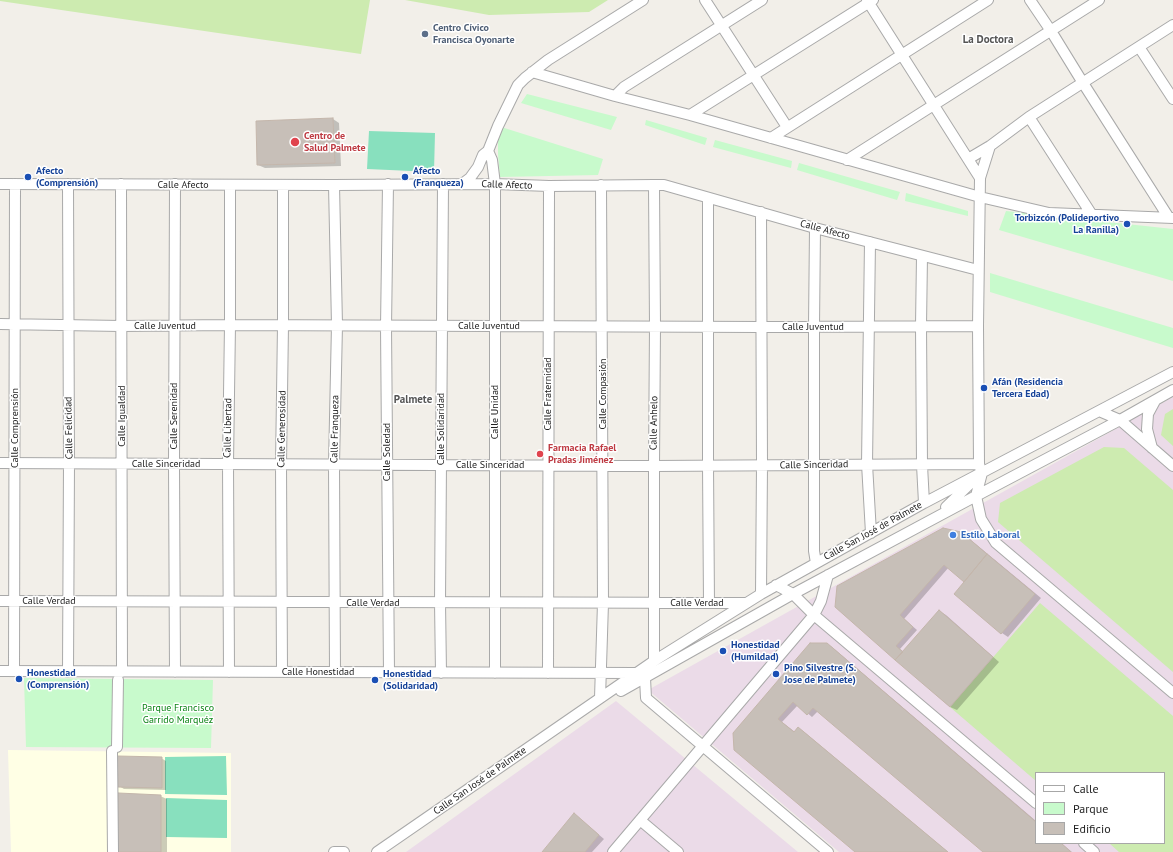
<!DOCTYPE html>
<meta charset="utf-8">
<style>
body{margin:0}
#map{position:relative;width:1173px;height:852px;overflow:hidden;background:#f2efe9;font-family:"PT Sans",sans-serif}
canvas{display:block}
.legend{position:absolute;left:1035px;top:772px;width:130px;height:72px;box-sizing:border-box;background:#fff;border:1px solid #a7a7a7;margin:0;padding:5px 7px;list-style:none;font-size:12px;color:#222}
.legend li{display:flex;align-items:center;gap:8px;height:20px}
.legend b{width:20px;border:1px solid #a7a7a7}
</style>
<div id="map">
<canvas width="1173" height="852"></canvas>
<ul class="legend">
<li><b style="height:5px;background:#fff"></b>Calle</li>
<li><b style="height:11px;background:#c8facc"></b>Parque</li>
<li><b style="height:11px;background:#c7bfb8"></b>Edificio</li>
</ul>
</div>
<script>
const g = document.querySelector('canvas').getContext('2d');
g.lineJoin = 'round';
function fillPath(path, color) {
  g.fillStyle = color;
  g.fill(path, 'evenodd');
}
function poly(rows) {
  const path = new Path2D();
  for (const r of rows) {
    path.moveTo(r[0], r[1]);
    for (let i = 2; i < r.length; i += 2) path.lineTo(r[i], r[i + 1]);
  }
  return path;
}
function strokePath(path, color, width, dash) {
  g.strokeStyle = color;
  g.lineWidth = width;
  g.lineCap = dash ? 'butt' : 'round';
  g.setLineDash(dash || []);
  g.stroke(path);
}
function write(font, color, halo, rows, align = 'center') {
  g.font = font + ' "PT Sans",sans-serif';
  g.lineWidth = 3;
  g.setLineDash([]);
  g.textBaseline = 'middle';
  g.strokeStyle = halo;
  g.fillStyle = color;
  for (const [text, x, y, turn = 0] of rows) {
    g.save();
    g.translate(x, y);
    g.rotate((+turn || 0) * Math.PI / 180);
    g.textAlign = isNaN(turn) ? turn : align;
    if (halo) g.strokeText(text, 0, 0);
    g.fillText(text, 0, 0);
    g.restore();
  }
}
const industrial = poly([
 [1173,397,1173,852,839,852,648,690],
 [1036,773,1164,773,1164,843,1036,843],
 [616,701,798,852,406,852]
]);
const education = poly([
 [8,750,231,753,231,852,11,852]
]);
const grass = poly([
 [0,0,370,0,361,54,0,1],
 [405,0,608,0,589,12,489,15],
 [1173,409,1173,446,1161,435,1165,414],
 [1104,447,1124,448,1173,490,1173,672,998,522,1000,503],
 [1040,603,1173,716,1173,852,1119,852,1109,843,1164,843,1164,773,1036,773,1036,781,950,707]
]);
const park = poly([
 [527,94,617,117,611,130,521,103],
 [646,120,707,138,705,145,645,125],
 [498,126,603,159,598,175,500,177,498,154],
 [715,140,792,161,791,168,713,147],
 [799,163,900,192,897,200,797,170],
 [906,193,968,211,968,216,905,201],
 [1006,211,1173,229,1173,281,999,230],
 [990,273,1173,328,1173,348,990,292],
 [24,678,213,680,211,748,26,747]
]);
const pitch = poly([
 [369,131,435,133,434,172,367,169],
 [226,756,227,795,165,794,165,757],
 [166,798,227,800,227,838,166,837]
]);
const shadow = poly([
 [333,119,339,123,341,166,265,168,258,165],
 [960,532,966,536,1041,598,1008,637,1002,633,965,581,949,567,904,619,917,630,900,649,904,652,939,611,946,615,999,662,957,710,950,707,836,606],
 [827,644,832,647,1036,821,1036,843,1061,843,1072,852,985,852,818,711,812,717,798,705,782,722,795,732,798,728,803,731,948,852,857,852,735,749],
 [161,758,166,761,166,790,124,789,119,786],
 [160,796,167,799,167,852,118,852],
 [579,818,604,839,592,852,543,852]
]);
const building = poly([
 [333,118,335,163,257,165,256,121,333,118],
 [943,528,961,532,987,554,964,582,944,565,900,615,913,627,896,646,903,652,895,660,835,607,837,586,943,528],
 [987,554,1035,594,1001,634,954,594,987,554],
 [939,610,993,657,950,707,895,660,939,610],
 [810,643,827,643,1036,822,1036,843,1061,843,1071,852,983,852,813,708,807,715,793,702,778,719,794,732,798,727,948,852,855,852,734,750,733,733,810,643],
 [117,756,162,757,162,788,118,787,117,756],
 [118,793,161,795,161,852,117,852,118,793],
 [574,813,599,835,585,852,542,852,574,813]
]);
const minor = poly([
 [705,0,787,127],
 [867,0,980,178],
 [1030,0,1051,31,1083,83,1169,218],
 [1139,47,1173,99],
 [532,72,615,96,690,115,980,197,1049,213,1173,218],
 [615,96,624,87,762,0],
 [690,115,873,0],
 [1029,117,1092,215],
 [771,138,988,0],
 [488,151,492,160,495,184,495,673],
 [968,159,990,146,1029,117,1173,25],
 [847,160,1099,0],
 [0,184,334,185,495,184,549,186,654,185,664,185,815,228,978,270],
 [68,184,69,463,68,672],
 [121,184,122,672],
 [175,184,174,464,175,672],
 [388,184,386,327,389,673],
 [462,184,470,178,478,167,483,155,488,151,498,126,518,85,525,78,548,60,643,0],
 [334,185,337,325,334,464,335,672],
 [708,198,708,465,709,603],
 [815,228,814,326,814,551,816,563],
 [870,242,867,464,871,533],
 [922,256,921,326,922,465,924,503],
 [0,324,121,326,230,325,760,327,978,326],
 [1099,411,1120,420,1173,466],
 [1152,448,1147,429,1148,414,1155,401],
 [0,463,654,466,979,464],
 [981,471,979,464,978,326,980,178,990,146],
 [982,473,976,496,981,519,996,543,1173,693],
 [946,507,973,481],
 [776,585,793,594,814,615,1036,803],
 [761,594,762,465,761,212],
 [0,601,746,603],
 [654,661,654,466,655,326,654,185],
 [0,671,636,673],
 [14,671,15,184],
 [229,672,228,463,230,325,230,185],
 [282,672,281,464,283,325,283,185],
 [441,673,440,602,443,184],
 [548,673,549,186],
 [645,678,646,698,828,852],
 [621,691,793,594,976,496,1120,420,1173,390],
 [600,698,603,603,601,185],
 [117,747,118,680],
 [112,751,113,852],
 [640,820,678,852],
 [1084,843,1094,852],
 [334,852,344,852],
 [377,852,654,661,761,594,924,503,1173,372],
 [613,852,814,615,821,601,828,575]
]);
const markers = [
 [425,34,4,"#5c6f8a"],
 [295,142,5,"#e0444e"],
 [28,177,4,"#1a4fb4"],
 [405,177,4,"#1a4fb4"],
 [1127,224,4,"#1a4fb4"],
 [984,388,4,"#1a4fb4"],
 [540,454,4,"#e0444e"],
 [953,535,4,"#3f7fe0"],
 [723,651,4,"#1a4fb4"],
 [776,674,4,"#1a4fb4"],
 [19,679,4,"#1a4fb4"],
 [375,680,4,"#1a4fb4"]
];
const serviceNames = [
 ["Centro Cívico",433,28],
 ["Francisca Oyonarte",433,40]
];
const healthNames = [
 ["Centro de",304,136],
 ["Salud Palmete",304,148],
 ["Farmacia Rafael",548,448],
 ["Pradas Jiménez",548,460]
];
const transitNames = [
 ["Afecto",36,171],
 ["(Comprensión)",36,183],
 ["Afecto",413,171],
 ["(Franqueza)",413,183],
 ["Torbizcón (Polideportivo",1119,218,"right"],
 ["La Ranilla)",1119,230,"right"],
 ["Afán (Residencia",992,382],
 ["Tercera Edad)",992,394],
 ["Honestidad",731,645],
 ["(Humildad)",731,657],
 ["Pino Silvestre (S.",784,668],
 ["Jose de Palmete)",784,680],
 ["Honestidad",27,673],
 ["(Comprensión)",27,685],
 ["Honestidad",383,674],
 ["(Solidaridad)",383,686]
];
const streetNames = [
 ["Calle Afecto",183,185],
 ["Calle Afecto",507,185,2],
 ["Calle Afecto",825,230,15],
 ["Calle Juventud",165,326],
 ["Calle Juventud",489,326],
 ["Calle Juventud",813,327],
 ["Calle Fraternidad",548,394,-90],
 ["Calle Compasión",603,394,-90],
 ["Calle Unidad",495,412,-90],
 ["Calle Igualdad",122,416,-90],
 ["Calle Serenidad",174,416,-90],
 ["Calle Anhelo",654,423,-89],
 ["Calle Comprensión",15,428,-90],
 ["Calle Felicidad",69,428,-91],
 ["Calle Libertad",228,428,-89],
 ["Calle Generosidad",282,429,-89],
 ["Calle Franqueza",335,429,-89],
 ["Calle Solidaridad",441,429,-90],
 ["Calle Soledad",387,452,-90],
 ["Calle Sinceridad",166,464],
 ["Calle Sinceridad",490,465],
 ["Calle Sinceridad",814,465,-1],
 ["Calle San José de Palmete",873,531,-29],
 ["Calle Verdad",49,601],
 ["Calle Verdad",373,603],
 ["Calle Verdad",697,603],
 ["Calle Honestidad",318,672],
 ["Calle San José de Palmete",480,781,-35]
];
const shopNames = [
 ["Estilo Laboral",961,535]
];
const parkNames = [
 ["Parque Francisco",178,708],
 ["Garrido Marquéz",178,720]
];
const neighbourhoodNames = [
 ["La Doctora",988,40],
 ["Palmete",413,400]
];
fillPath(industrial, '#ebdbe8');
fillPath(education, '#ffffe5');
fillPath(grass, '#cdebb0');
fillPath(park, '#c8facc');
fillPath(pitch, '#88e0be');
fillPath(shadow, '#0003');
fillPath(building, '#c7bfb8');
strokePath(building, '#c4b6ab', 1);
strokePath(minor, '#a9a9a9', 12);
strokePath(minor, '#fff', 10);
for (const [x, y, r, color] of markers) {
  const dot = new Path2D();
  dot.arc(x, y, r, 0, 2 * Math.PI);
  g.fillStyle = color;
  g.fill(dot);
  strokePath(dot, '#fff', 1.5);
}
write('bold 10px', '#4e5e75', '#fff', serviceNames, 'left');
write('bold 10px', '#be3a42', '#fff', healthNames, 'left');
write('bold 10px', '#164399', '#fff', transitNames, 'left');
write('10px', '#222', '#fff', streetNames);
write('bold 10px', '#366cbe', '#fff', shopNames, 'left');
write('10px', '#0c8416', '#fff', parkNames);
write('bold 11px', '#555', '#fff', neighbourhoodNames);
</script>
